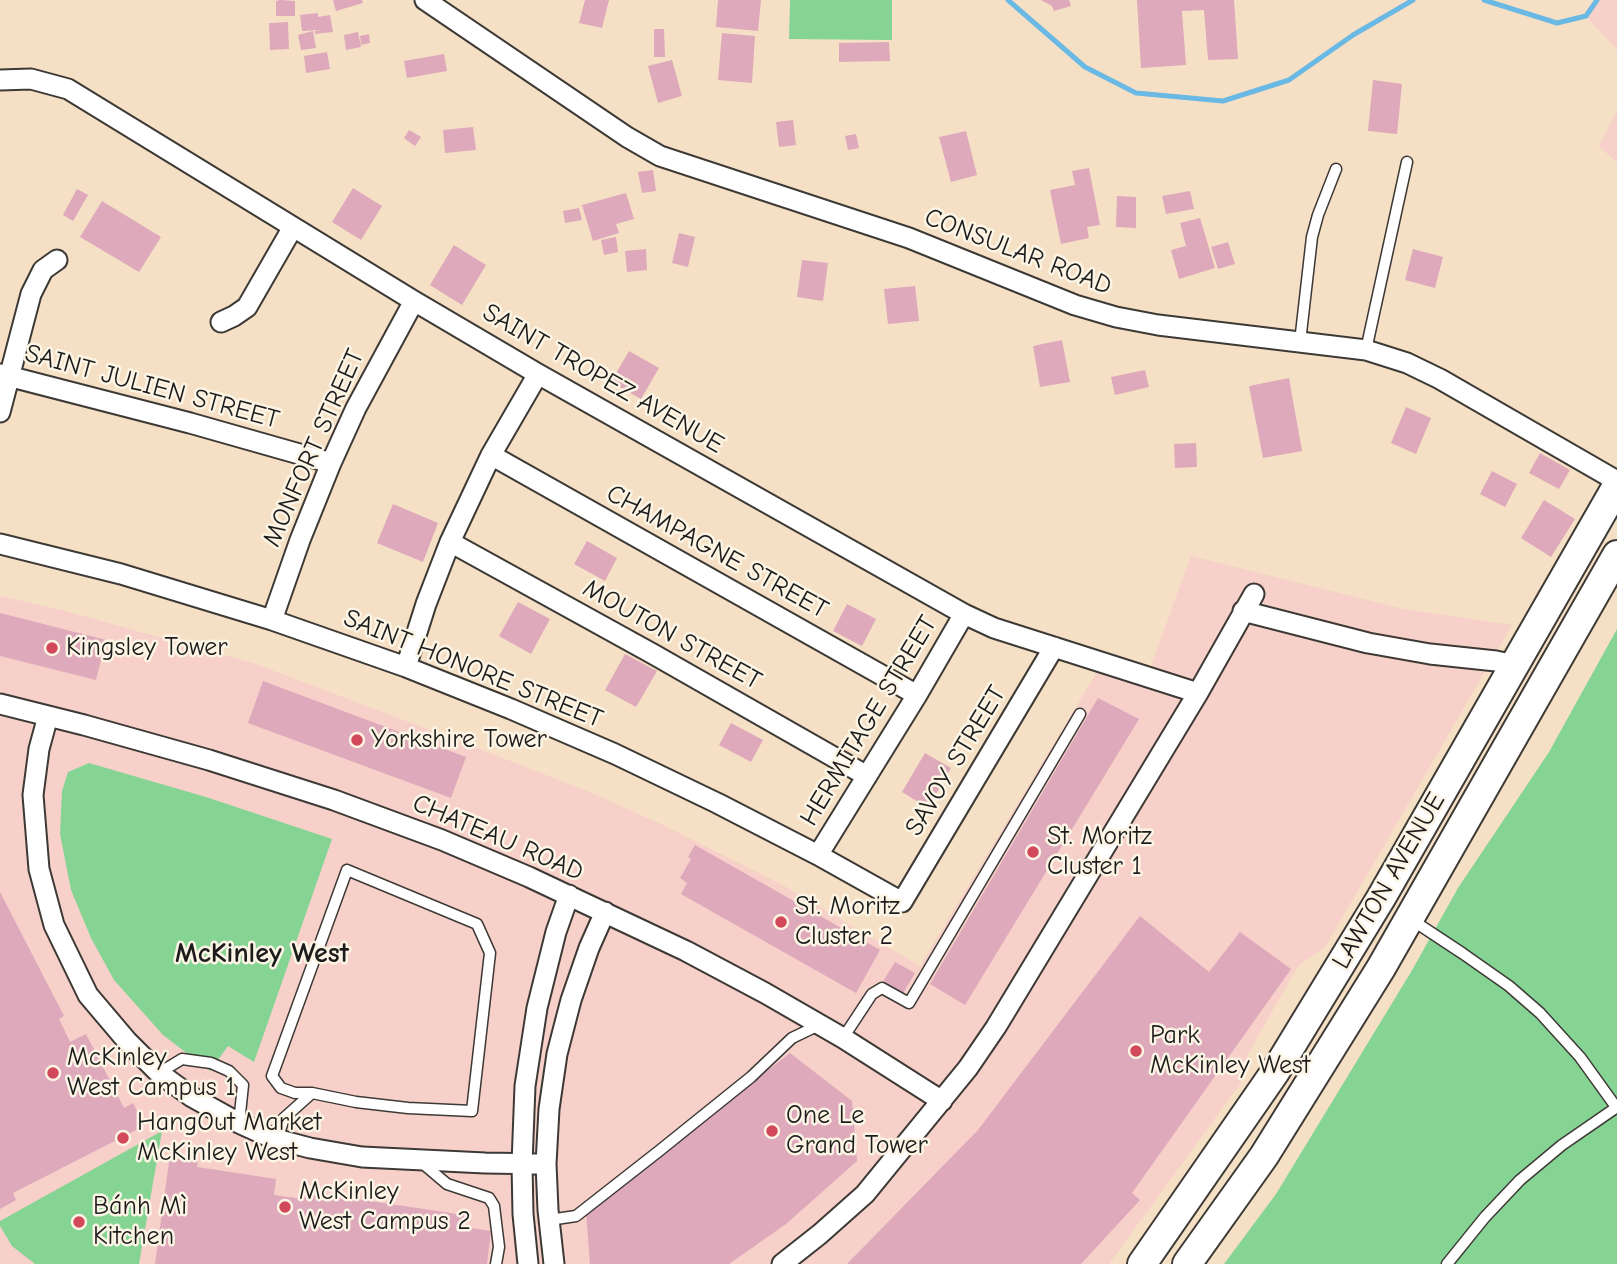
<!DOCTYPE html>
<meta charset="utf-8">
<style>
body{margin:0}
canvas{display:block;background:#f6e0c5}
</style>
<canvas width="1617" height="1264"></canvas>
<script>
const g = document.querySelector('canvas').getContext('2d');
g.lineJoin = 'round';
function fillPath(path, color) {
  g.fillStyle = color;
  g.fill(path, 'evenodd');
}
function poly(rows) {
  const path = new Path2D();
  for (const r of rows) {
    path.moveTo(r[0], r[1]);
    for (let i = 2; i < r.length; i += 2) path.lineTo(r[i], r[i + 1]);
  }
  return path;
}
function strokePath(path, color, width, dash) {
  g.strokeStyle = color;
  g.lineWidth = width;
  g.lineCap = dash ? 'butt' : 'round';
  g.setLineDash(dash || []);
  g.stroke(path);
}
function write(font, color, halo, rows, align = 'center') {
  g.font = font + ' "Comic Neue",sans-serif';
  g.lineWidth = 5;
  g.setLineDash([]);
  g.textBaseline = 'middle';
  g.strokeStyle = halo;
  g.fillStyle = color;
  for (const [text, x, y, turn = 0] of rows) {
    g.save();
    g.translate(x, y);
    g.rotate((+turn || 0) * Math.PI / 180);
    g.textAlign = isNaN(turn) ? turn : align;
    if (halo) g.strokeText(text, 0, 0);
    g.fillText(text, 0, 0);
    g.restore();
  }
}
const built = poly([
 [1597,0,1617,0,1617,50,1586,16],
 [1617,110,1617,162,1599,147],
 [1191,556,1403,609,1512,625,1325,947,1298,966,1248,1054,1240,1084,1109,1264,0,1264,0,596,62,610,256,664,477,748,592,793,663,825,783,885,920,966,1098,670,1144,685]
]);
const green = poly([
 [790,0,892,0,892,40,789,39],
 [1617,629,1617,1264,1224,1264,1276,1194,1411,972,1458,888,1549,752],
 [89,763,206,797,332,839,254,1062,228,1046,210,1071,163,1035,114,980,91,938,71,890,60,834,62,791,68,772],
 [162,1131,139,1264,35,1264,12,1246,0,1226,0,1221]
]);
const stream = poly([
 [1008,0,1085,67,1136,93,1223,101,1289,80,1353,35,1413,0],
 [1484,0,1557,23,1586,16,1597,0]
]);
const building = poly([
 [280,0,295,1,295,16,276,16,276,1],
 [333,0,362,0,363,3,336,11],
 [585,0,609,0,602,28,579,23],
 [718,0,761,0,758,31,716,27],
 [1041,0,1069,0,1071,6,1054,11,1052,6],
 [1137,0,1234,0,1238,59,1208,60,1204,10,1182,11,1186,65,1141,68],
 [318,13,318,17,330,15,333,32,315,34,315,31,321,30,302,31,300,15],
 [288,22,289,49,270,50,269,23],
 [654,29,664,29,665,57,654,57],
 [313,31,316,48,301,50,298,35],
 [358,32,361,47,346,50,344,35],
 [722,33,755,36,752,83,718,80],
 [369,34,370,43,361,45,360,36],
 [889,42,890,61,839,62,839,43],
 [327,52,330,69,306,73,304,56],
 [444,54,447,71,407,78,404,61],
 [672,60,682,96,658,103,648,66],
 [1373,80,1402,84,1397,134,1368,131],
 [793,120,796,145,779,147,776,122],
 [473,127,476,150,445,153,443,130],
 [409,130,421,137,415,146,404,138],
 [966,131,977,175,951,182,939,137],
 [856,134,859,148,848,150,845,136],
 [1089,168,1100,225,1087,227,1089,238,1061,244,1050,190,1075,185,1072,171],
 [653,170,656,191,642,193,638,172],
 [353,188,382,206,361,240,332,222],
 [77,189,88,195,73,221,63,215],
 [1190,191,1194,209,1166,214,1162,196],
 [626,193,634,219,616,224,619,233,593,241,582,205],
 [1117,196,1136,197,1136,228,1116,227],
 [102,201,161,237,139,272,80,237],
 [579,208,582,220,565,223,563,211],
 [1200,218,1215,268,1179,279,1171,250,1186,246,1180,223],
 [679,233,695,237,688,267,672,263],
 [616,237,618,252,604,255,601,240],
 [1228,242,1235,264,1218,269,1211,247],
 [454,245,486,265,462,305,430,285],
 [646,249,647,270,627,272,625,251],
 [1413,249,1443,257,1435,288,1405,280],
 [802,260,828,263,823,301,797,297],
 [915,286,919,321,888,324,884,289],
 [1062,340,1070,382,1040,387,1033,346],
 [629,351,659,368,641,399,611,382],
 [1145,370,1149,387,1115,395,1111,377],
 [1289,378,1302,451,1263,458,1249,386],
 [1406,407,1431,418,1416,454,1391,443],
 [1196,443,1197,467,1175,468,1174,444],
 [1540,453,1570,470,1559,489,1529,473],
 [1492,471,1517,484,1505,507,1480,494],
 [1544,500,1575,519,1551,557,1521,538],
 [393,504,438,523,423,562,377,543],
 [587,541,617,558,605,581,574,564],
 [518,602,550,619,531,654,499,636],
 [847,604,876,619,862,646,833,631],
 [0,613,106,640,96,680,0,656],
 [625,654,657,671,636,707,605,690],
 [263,681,466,757,451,798,248,723],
 [1098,698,1139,719,965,1005,930,984],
 [731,723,763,740,751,762,719,745],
 [925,753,951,768,928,808,902,792],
 [695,845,880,950,856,993,681,894,687,883,680,878,691,859,688,857],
 [0,892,64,1016,59,1019,70,1042,86,1034,124,1108,133,1103,144,1126,13,1193,16,1200,0,1209],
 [1140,916,1209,972,1240,932,1291,969,1132,1193,1140,1200,1081,1264,847,1264,978,1130],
 [895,962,915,973,902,995,882,983],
 [790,1053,852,1101,857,1161,786,1224,729,1264,590,1264,586,1211],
 [170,1154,198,1158,197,1167,276,1179,274,1195,302,1199,303,1191,464,1215,463,1227,491,1231,487,1264,155,1264]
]);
const service = poly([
 [1300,342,1312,237,1318,215,1336,169],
 [1366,350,1407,162],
 [347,870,477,924,490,953,472,1111,408,1108,356,1102,312,1093,295,1093,281,1088,272,1076,347,870],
 [1412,920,1462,953,1509,986,1540,1013,1580,1057,1616,1107],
 [843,1038,872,994,882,988,909,1003,1080,714],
 [159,1073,182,1059,211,1063,229,1071,243,1085,239,1123],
 [277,1140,284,1118,312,1093],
 [421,1162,447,1184,489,1198,494,1206,499,1247,496,1264],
 [549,1220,576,1216,659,1151,751,1077,792,1038,819,1025],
 [1447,1264,1485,1217,1520,1180,1562,1145,1617,1107]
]);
const minor = poly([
 [425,0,627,137,660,156,909,238,1075,305,1116,317,1158,325,1366,350,1407,363,1440,379,1617,481],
 [0,80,31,79,68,89,414,301,538,374,964,614,994,628,1198,693],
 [221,322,234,316,247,307,293,227],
 [0,374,190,423,331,463],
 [0,412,31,294,43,270,57,260],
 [491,455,917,695],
 [450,542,653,654,867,776],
 [0,544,121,574,272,620,406,667,511,709,615,754,717,803,818,855,902,902,1054,647],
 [1243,611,1368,643,1430,654,1496,661,1514,665],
 [272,620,300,540,331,463,356,408,414,301],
 [406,667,426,604,450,542,491,455,538,374],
 [0,704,84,725,209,760,334,800,442,840,529,877,686,951,765,993,843,1038,942,1101],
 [48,716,39,749,33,795,39,869,54,925,88,995,127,1041,159,1073,192,1097,239,1123,272,1138,310,1148,362,1157,485,1163,546,1164],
 [818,855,917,695,964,614],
 [528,1264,523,1214,522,1164,525,1086,537,1008,556,932,569,895],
 [554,1264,548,1210,546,1164,549,1109,557,1054,571,1000,589,948,605,912],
 [782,1264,820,1234,865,1194,968,1068,996,1027,1198,693,1254,594]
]);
const secondary = poly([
 [1142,1264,1275,1072,1381,898,1617,486],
 [1187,1264,1264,1156,1381,968,1617,555]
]);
const markers = [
 [52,648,7,"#d1495b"],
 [357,740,7,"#d1495b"],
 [1033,852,7,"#d1495b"],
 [781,922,7,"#d1495b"],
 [1136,1051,7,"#d1495b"],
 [53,1073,7,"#d1495b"],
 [772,1131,7,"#d1495b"],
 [123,1138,7,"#d1495b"],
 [285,1207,7,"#d1495b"],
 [79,1222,7,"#d1495b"]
];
const streetNames = [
 ["CONSULAR ROAD",1018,252,21],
 ["SAINT TROPEZ AVENUE",603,379,30],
 ["SAINT JULIEN STREET",152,387,15],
 ["MONFORT STREET",314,448,-66],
 ["CHAMPAGNE STREET",717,552,29],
 ["MOUTON STREET",672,635,29],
 ["SAINT HONORE STREET",473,669,22],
 ["HERMITAGE STREET",869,721,-59],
 ["SAVOY STREET",956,761,-59],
 ["CHATEAU ROAD",498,838,23],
 ["LAWTON AVENUE",1389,881,-60]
];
const poiNames = [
 ["Kingsley Tower",66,648],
 ["Yorkshire Tower",371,740],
 ["St. Moritz",1047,837],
 ["Cluster 1",1047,867],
 ["St. Moritz",795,907],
 ["Cluster 2",795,937],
 ["Park",1150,1036],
 ["McKinley West",1150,1066],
 ["McKinley",67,1058],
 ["West Campus 1",67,1088],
 ["One Le",786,1116],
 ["Grand Tower",786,1146],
 ["HangOut Market",137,1123],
 ["McKinley West",137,1153],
 ["McKinley",299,1192],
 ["West Campus 2",299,1222],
 ["Bánh Mì",93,1207],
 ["Kitchen",93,1237]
];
const neighbourhoodNames = [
 ["McKinley West",262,954]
];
fillPath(built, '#f7d0c9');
fillPath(green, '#85d494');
strokePath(stream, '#6ab9e5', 5);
fillPath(building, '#dda9bb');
strokePath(service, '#3d3935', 13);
strokePath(minor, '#3d3935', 23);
strokePath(secondary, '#3d3935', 32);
strokePath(service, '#fff', 10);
strokePath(minor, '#fff', 19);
strokePath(secondary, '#fff', 28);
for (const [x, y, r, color] of markers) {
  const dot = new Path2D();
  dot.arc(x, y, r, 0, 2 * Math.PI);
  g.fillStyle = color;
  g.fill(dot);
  strokePath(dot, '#fcf5e5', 2.5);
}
write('26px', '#1c1c1c', '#fcf5e5', streetNames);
write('26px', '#1c1c1c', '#fcf5e5', poiNames, 'left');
write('bold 28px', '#1c1c1c', '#fcf5e5', neighbourhoodNames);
</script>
